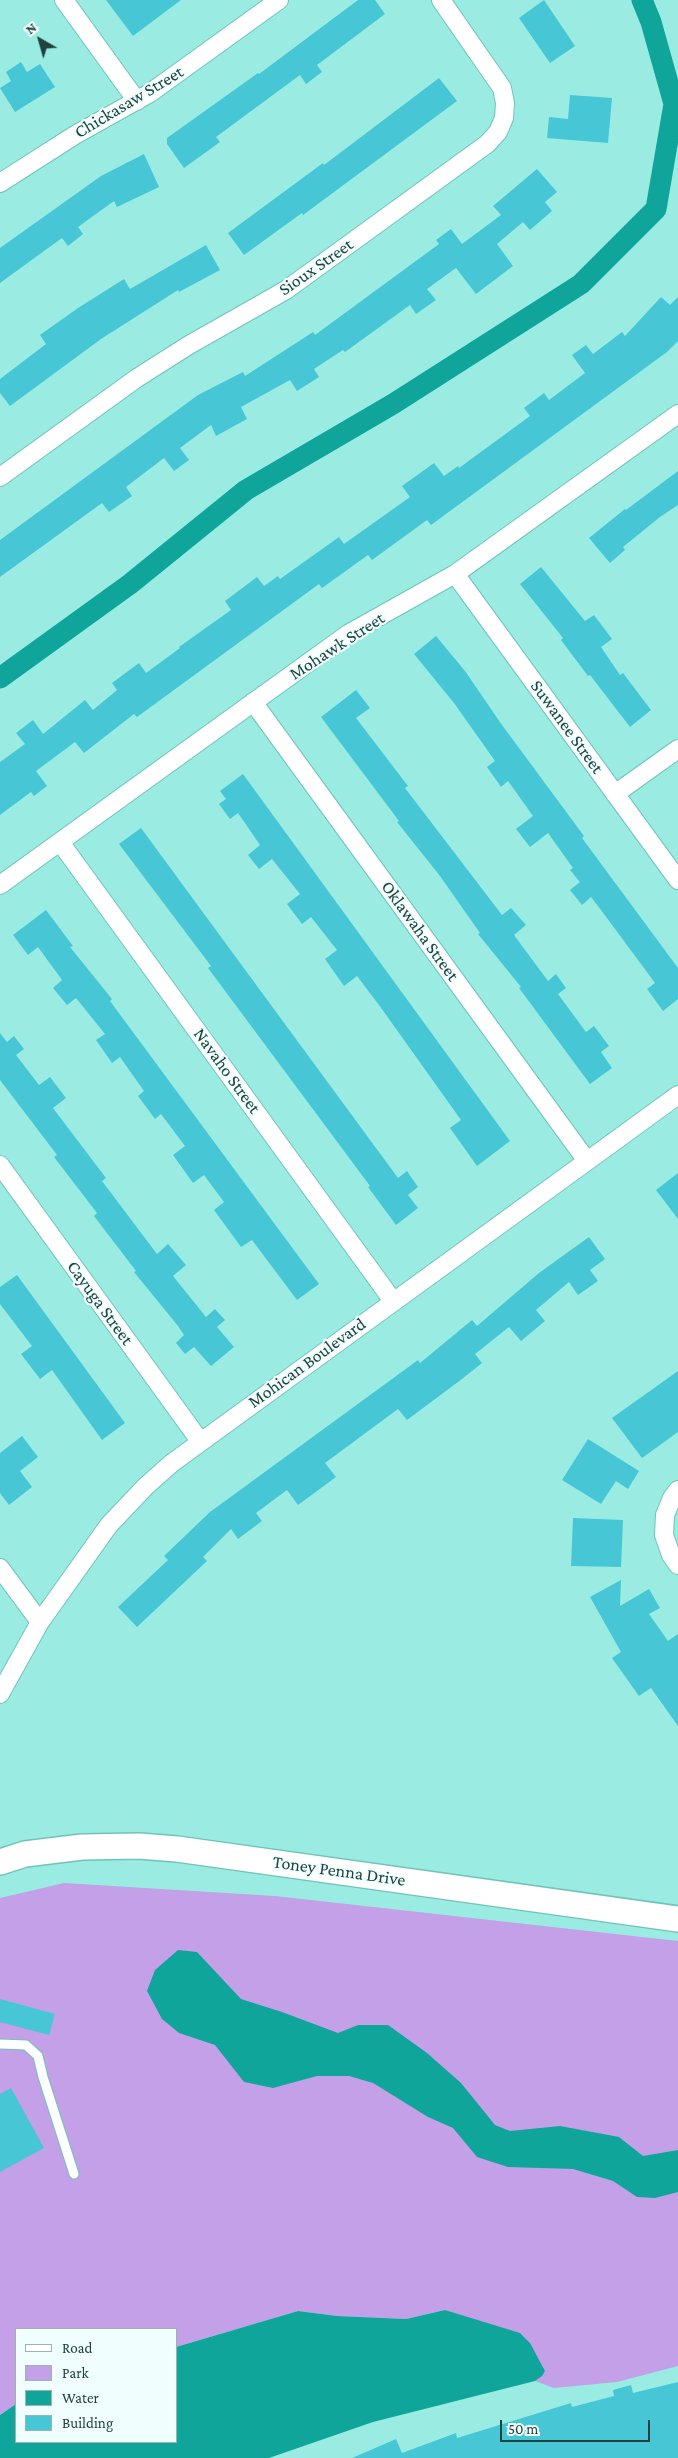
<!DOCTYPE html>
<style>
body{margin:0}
#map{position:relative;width:678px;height:2458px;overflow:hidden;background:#9aece3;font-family:"Crimson Pro",serif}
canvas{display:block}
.legend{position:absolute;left:15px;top:2328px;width:162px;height:115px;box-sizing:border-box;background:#f0fffd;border:1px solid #9db3b1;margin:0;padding:6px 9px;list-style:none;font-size:15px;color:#20423f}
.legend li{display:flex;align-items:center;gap:10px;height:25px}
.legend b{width:25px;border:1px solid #9db3b1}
.north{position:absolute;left:15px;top:15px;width:50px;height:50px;-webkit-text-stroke:4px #f0fffd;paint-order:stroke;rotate:322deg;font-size:14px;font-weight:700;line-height:20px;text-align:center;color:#20423f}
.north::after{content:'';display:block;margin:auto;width:18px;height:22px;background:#20423f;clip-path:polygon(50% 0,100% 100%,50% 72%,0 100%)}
.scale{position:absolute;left:500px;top:2420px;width:150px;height:22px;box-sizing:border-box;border:2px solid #20423f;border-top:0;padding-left:6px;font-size:15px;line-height:18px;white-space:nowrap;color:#20423f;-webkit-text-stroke:4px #f0fffd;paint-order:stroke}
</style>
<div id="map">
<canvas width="678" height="2458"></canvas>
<ul class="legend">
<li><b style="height:6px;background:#fff"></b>Road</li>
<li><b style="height:14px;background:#c4a0e8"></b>Park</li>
<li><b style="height:14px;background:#10a59b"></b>Water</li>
<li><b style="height:14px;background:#47c6d6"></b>Building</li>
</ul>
<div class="north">N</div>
<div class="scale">50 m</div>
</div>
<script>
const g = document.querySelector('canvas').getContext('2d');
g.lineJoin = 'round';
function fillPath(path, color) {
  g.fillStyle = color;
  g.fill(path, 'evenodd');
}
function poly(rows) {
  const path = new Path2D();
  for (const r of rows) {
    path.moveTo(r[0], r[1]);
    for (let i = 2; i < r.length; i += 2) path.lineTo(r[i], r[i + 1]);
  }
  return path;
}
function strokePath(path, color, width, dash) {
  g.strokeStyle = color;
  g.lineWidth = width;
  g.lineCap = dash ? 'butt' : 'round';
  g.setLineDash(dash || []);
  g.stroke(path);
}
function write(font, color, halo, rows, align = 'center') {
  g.font = font + ' "Crimson Pro",serif';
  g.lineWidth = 4.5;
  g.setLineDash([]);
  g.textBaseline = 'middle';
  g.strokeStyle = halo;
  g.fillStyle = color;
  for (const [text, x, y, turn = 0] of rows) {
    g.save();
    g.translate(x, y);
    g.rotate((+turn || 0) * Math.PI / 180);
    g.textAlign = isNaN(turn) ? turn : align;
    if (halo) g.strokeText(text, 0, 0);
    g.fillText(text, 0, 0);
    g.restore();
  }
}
const green = poly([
 [64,1883,275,1896,678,1941,678,2366,617,2382,554,2388,535,2381,545,2371,479,2322,445,2310,406,2319,337,2316,298,2311,176,2347,176,2329,16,2329,16,2404,0,2415,0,1898]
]);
const water = poly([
 [178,1950,197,1952,241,1999,282,2012,338,2033,358,2025,388,2025,427,2053,461,2083,495,2125,510,2131,560,2126,619,2137,643,2156,678,2150,678,2192,655,2198,637,2197,613,2181,573,2169,508,2167,477,2157,453,2128,428,2117,373,2083,349,2076,317,2076,273,2088,244,2082,215,2045,179,2033,162,2019,147,1991,155,1970],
 [445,2310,520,2333,530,2343,545,2371,542,2376,535,2381,373,2422,269,2458,0,2458,0,2415,16,2404,16,2442,176,2442,176,2347,298,2311,337,2316,406,2319]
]);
const canal = poly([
 [0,678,130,584,246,490,393,404,581,284,656,209,674,104,651,22,642,0]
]);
const building = poly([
 [106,0,181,0,133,36],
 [358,0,375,0,385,14,317,65,322,72,306,84,300,75,216,137,220,142,184,168,167,144,167,138,258,73,259,74],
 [544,0,575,46,550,63,519,18],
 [21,62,27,72,40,64,55,87,15,112,0,88,11,81,6,72],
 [439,78,457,101,303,215,302,213,244,255,228,233,323,163,324,165],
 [570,95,612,98,608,143,547,138,549,117,568,119],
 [144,154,159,187,117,207,114,201,78,227,83,234,68,246,62,238,0,283,0,248,101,176],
 [537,169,557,192,545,202,552,211,530,230,523,222,497,244,513,266,476,294,456,268,427,289,436,300,416,314,410,305,345,352,343,350,314,369,319,377,297,391,290,380,241,407,247,419,216,436,211,425,180,448,189,460,174,471,164,458,126,487,132,496,109,512,102,503,0,577,0,540,198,395,243,372,245,376,313,332,315,335,439,244,436,240,451,229,462,244,501,215,493,206],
 [206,245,220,270,179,292,178,290,101,339,10,406,0,393,0,379,46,344,40,335,78,308,124,279,130,289],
 [661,297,670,305,678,297,678,341,667,352,431,525,427,520,372,560,368,555,322,588,319,584,137,717,134,714,84,753,75,742,36,771,47,786,34,796,31,792,0,815,0,762,25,744,16,733,33,720,43,734,85,700,93,710,117,690,112,683,139,663,146,673,180,648,179,647,231,610,225,601,257,577,264,586,278,576,280,579,339,537,344,544,410,497,402,486,434,463,444,476,458,466,459,468,530,416,524,408,544,393,549,400,585,373,572,355,586,345,593,354,622,332,625,336],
 [678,471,678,505,660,517,623,547,625,550,610,563,589,538,625,509,626,510],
 [541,567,585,621,594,615,612,639,601,647,620,675,623,673,651,710,630,727,590,675,588,676,561,640,563,638,520,584],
 [436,636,465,671,502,725,584,836,582,838,678,968,678,999,663,1011,647,989,655,983,601,910,591,897,582,905,570,890,580,882,570,870,573,868,548,833,530,847,516,829,533,816,508,781,501,787,487,767,495,761,454,703,414,654],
 [356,690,370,708,356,718,408,786,405,788,502,915,511,908,526,925,514,935,548,981,556,974,566,988,558,994,586,1032,594,1026,609,1046,601,1052,612,1068,590,1084,519,988,521,987,478,934,480,933,440,876,397,822,399,821,321,717],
 [243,774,510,1141,477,1166,450,1128,461,1120,379,1005,357,976,344,986,325,959,337,950,311,917,302,924,287,904,300,894,272,859,259,869,248,855,260,845,238,813,230,819,219,804,226,799,220,791],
 [141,828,398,1178,407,1171,418,1187,408,1195,418,1208,396,1225,368,1187,370,1186,208,968,211,966,119,844],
 [46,910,73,946,70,947,112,999,110,1001,319,1284,297,1300,252,1240,241,1247,214,1210,224,1202,204,1175,193,1183,173,1155,185,1146,161,1114,155,1119,138,1096,144,1091,120,1057,112,1063,96,1040,105,1034,76,998,67,1005,53,988,62,980,38,947,28,955,13,935],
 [0,1033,7,1042,14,1036,24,1049,16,1055,39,1085,50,1077,66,1098,53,1108,106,1178,102,1181,157,1254,168,1244,186,1265,173,1276,206,1317,215,1309,225,1320,217,1327,234,1347,211,1366,194,1347,185,1354,176,1343,184,1335,178,1326,134,1272,136,1271,94,1216,97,1213,54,1157,57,1155,0,1080],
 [678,1173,678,1219,656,1190],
 [589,1237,605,1259,590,1270,598,1281,578,1295,569,1282,536,1310,545,1321,521,1341,509,1327,475,1354,482,1363,462,1379,407,1420,398,1409,325,1463,336,1477,298,1505,287,1490,256,1513,262,1521,238,1539,231,1529,203,1557,207,1561,137,1627,118,1607,168,1560,164,1556,210,1512,418,1360,420,1363,472,1320,477,1326,539,1273],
 [17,1275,125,1423,102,1440,52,1370,40,1379,21,1354,32,1346,0,1304,0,1287],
 [678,1371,678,1432,642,1458,612,1418],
 [22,1436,38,1457,20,1471,32,1487,9,1505,0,1493,0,1453],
 [588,1439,639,1471,628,1489,616,1481,601,1504,562,1480],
 [573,1518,623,1520,621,1567,571,1566],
 [621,1580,620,1606,649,1589,660,1608,649,1614,668,1641,678,1634,678,1726,651,1688,639,1696,612,1658,621,1652,590,1597],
 [0,1999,55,2014,49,2035,0,2022],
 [11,2088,44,2148,0,2172,0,2094],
 [678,2382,678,2458,352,2458,396,2439,402,2453,456,2433,457,2438,571,2403,572,2407,614,2396,613,2390,631,2385,633,2393]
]);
const lane = poly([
 [0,2044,26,2045,38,2056,43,2077,74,2174]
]);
const street = poly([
 [64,0,137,101],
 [0,183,75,135,150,93,279,0],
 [0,477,137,378,189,345,286,290,487,144,498,132,504,118,505,103,502,88,441,0],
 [455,574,678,880],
 [253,702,587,1161],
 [615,794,678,749],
 [60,842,393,1301],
 [0,885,348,634,455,574,678,414],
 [0,1165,200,1441],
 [678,1490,672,1498,665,1515,664,1535,671,1555,678,1565],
 [0,1568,40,1622],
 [0,1694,40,1622,109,1525,146,1486,172,1463,678,1095]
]);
const secondary = poly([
 [0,1862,25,1854,82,1847,139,1846,177,1849,678,1919]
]);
const streetNames = [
 ["Chickasaw Street",129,102,-31],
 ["Sioux Street",316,267,-35],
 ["Mohawk Street",337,646,-33],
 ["Suwanee Street",567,727,54],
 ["Oklawaha Street",420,931,54],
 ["Navaho Street",227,1071,54],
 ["Cayuga Street",100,1303,54],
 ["Mohican Boulevard",307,1363,-36],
 ["Toney Penna Drive",339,1871,8]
];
fillPath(green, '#c4a0e8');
fillPath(water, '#10a59b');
strokePath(canal, '#10a59b', 21);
fillPath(building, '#47c6d6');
strokePath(lane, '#71c3ba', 11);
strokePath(street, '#71c3ba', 20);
strokePath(secondary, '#71c3ba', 28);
strokePath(lane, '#fff', 9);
strokePath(street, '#fff', 18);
strokePath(secondary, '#fff', 25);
write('18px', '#20423f', '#f0fffd', streetNames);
</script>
